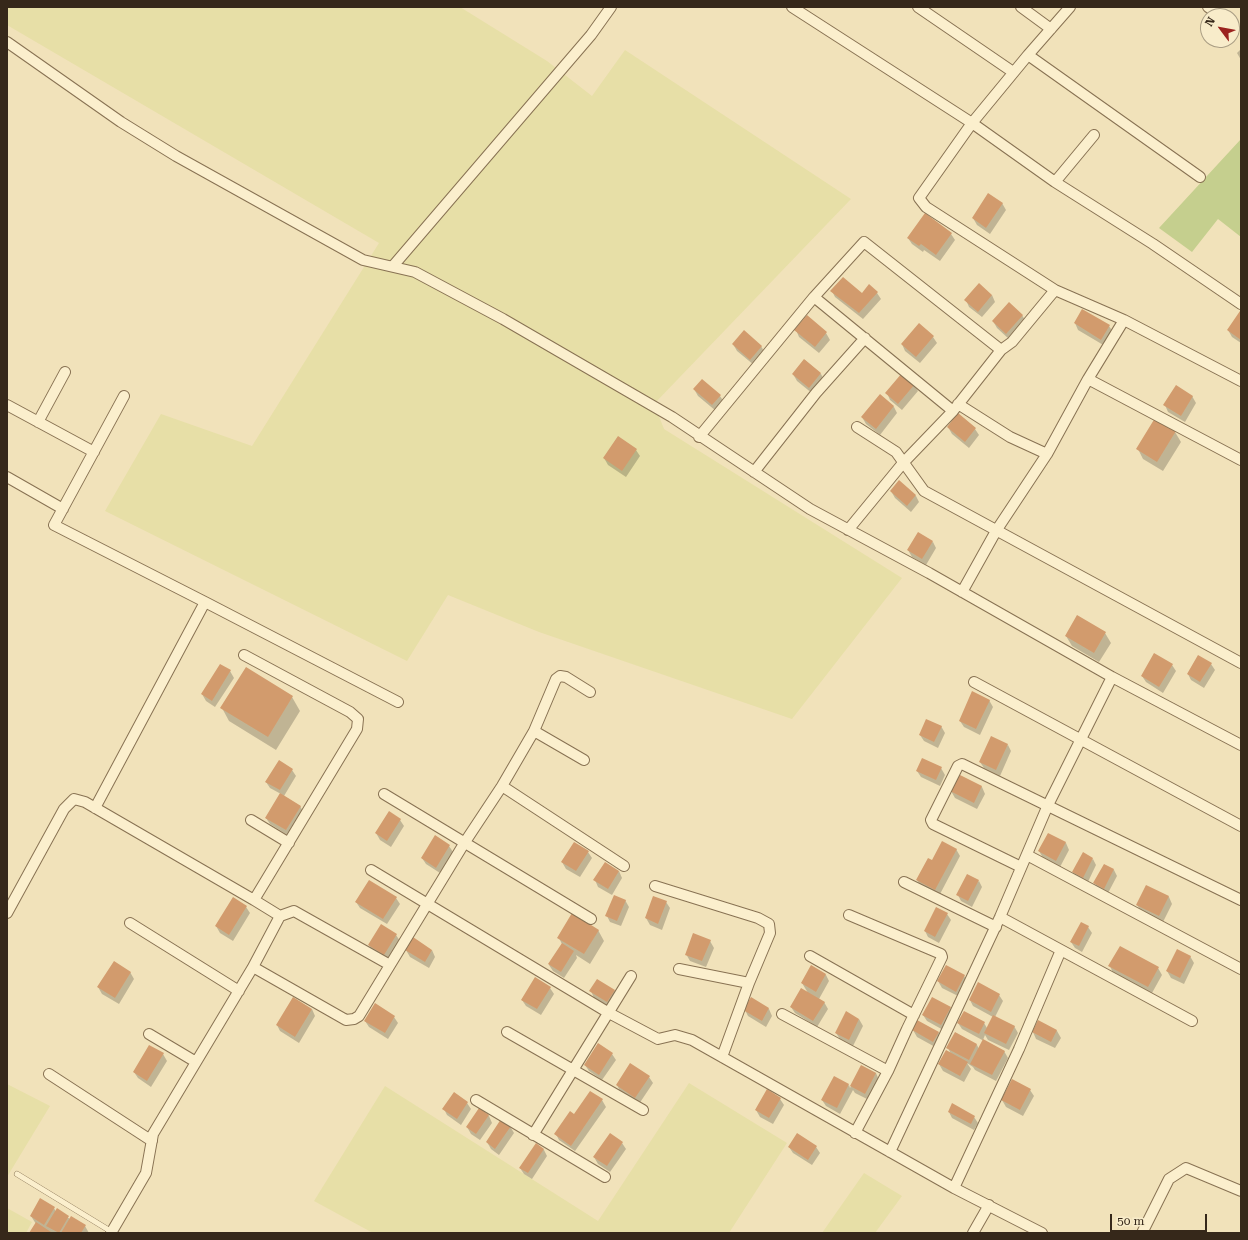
<!DOCTYPE html>
<style>
body{margin:0}
#map{position:relative;width:1248px;height:1240px;overflow:hidden;background:#f1e2ba;font-family:"Roboto Serif",serif}
canvas{display:block}
.frame{position:absolute;inset:0;border:8px solid #36281a;pointer-events:none}
.north{position:absolute;left:1200px;top:8px;width:40px;height:40px;box-sizing:border-box;background:#f8ecca;border:1px solid #aa9e84;border-radius:50%;rotate:302deg;font-size:11px;font-weight:700;line-height:16px;text-align:center;color:#36281a}
.north::after{content:'';display:block;margin:auto;width:14px;height:18px;background:#9b231f;clip-path:polygon(50% 0,100% 100%,50% 72%,0 100%)}
.scale{position:absolute;left:1110px;top:1214px;width:97px;height:18px;box-sizing:border-box;border:2px solid #36281a;border-top:0;padding-left:5px;font-size:12px;line-height:14px;white-space:nowrap;color:#36281a;-webkit-text-stroke:3px #f8ecca;paint-order:stroke}
</style>
<div id="map">
<canvas width="1248" height="1240"></canvas>
<div class="frame"></div>
<div class="north">N</div>
<div class="scale">50 m</div>
</div>
<script>
const g = document.querySelector('canvas').getContext('2d');
g.lineJoin = 'round';
function fillPath(path, color) {
  g.fillStyle = color;
  g.fill(path, 'evenodd');
}
function poly(rows) {
  const path = new Path2D();
  for (const r of rows) {
    path.moveTo(r[0], r[1]);
    for (let i = 2; i < r.length; i += 2) path.lineTo(r[i], r[i + 1]);
  }
  return path;
}
function strokePath(path, color, width, dash) {
  g.strokeStyle = color;
  g.lineWidth = width;
  g.lineCap = dash ? 'butt' : 'round';
  g.setLineDash(dash || []);
  g.stroke(path);
}
const farmland = poly([
 [7,7,460,7,547,61,592,96,625,50,851,199,654,404,664,429,902,578,792,719,539,632,448,595,407,661,105,511,161,414,252,446,379,243,7,25],
 [689,1083,787,1143,729,1233,373,1233,314,1201,385,1086,598,1221],
 [7,1084,50,1106,7,1177],
 [864,1173,902,1196,875,1233,822,1233],
 [7,1208,32,1222,26,1233,7,1233]
]);
const green = poly([
 [1241,139,1241,237,1218,219,1192,252,1159,228]
]);
const shadow = poly([
 [1241,49,1241,60,1237,53],
 [1002,203,1006,210,990,234,977,225,973,218],
 [951,234,955,240,940,261,924,250,923,252,912,244,908,238],
 [832,291,862,294,877,293,881,299,863,319,835,297],
 [992,295,995,302,982,317,969,307,966,300],
 [1241,313,1241,343,1232,337,1228,330],
 [1022,315,1026,322,1010,340,997,328,993,321],
 [807,317,826,333,830,340,819,353,799,337,796,330],
 [1075,323,1109,326,1113,332,1105,346,1078,330],
 [933,337,937,343,920,363,905,351,902,344],
 [733,344,761,346,765,353,754,365,737,351],
 [805,360,821,374,824,380,813,394,797,381,793,374],
 [914,385,918,391,902,410,890,400,887,393],
 [694,389,720,396,724,402,716,411,698,396],
 [880,396,894,407,897,413,880,435,866,424,862,417],
 [1192,396,1196,403,1185,422,1168,412,1165,405],
 [948,427,975,429,979,435,969,448,952,434],
 [1175,432,1181,442,1163,471,1143,459,1138,449],
 [636,450,640,456,626,477,608,465,604,458],
 [899,482,916,496,919,502,911,512,895,498,891,491],
 [933,542,936,548,926,565,912,557,908,550],
 [1105,633,1111,643,1099,662,1072,646,1066,636],
 [1211,664,1215,670,1204,688,1191,680,1188,674],
 [1172,665,1176,671,1163,693,1146,682,1142,676],
 [246,668,292,697,300,711,276,750,229,721,222,708],
 [230,671,234,678,215,707,206,701,202,694],
 [989,700,993,707,980,735,964,727,960,721],
 [941,726,945,733,938,748,924,741,920,735],
 [1008,745,1011,751,1000,776,984,768,980,762],
 [941,768,945,775,940,786,921,777,917,771],
 [292,770,296,776,284,796,300,806,304,813,289,836,270,824,266,818,281,794,270,788,266,782],
 [959,775,982,787,985,794,977,809,955,798,951,791],
 [400,820,404,826,391,847,380,840,376,833],
 [1048,834,1066,843,1069,850,1060,867,1043,858,1039,851],
 [449,846,453,852,440,873,426,864,422,858],
 [956,849,960,856,939,896,921,887,917,880],
 [588,852,592,858,580,877,566,869,562,862],
 [1093,859,1096,865,1087,884,1077,879,1073,872],
 [1104,865,1114,870,1117,876,1107,895,1098,890,1095,883],
 [619,871,622,878,612,895,598,887,595,880],
 [979,881,982,887,972,907,961,901,958,895],
 [1146,886,1169,897,1172,904,1163,922,1141,911,1137,905],
 [396,898,400,904,387,924,360,908,356,902],
 [625,900,629,907,621,926,610,922,607,916],
 [666,902,670,908,662,930,650,925,646,918],
 [246,907,250,913,233,941,220,933,216,926],
 [947,914,951,920,939,943,928,937,925,931],
 [1088,927,1092,933,1082,952,1075,948,1071,942],
 [598,930,604,941,590,964,576,955,577,958,564,978,553,971,549,965,562,944,559,938],
 [396,935,400,941,387,961,372,952,369,945],
 [710,941,714,948,706,967,690,961,686,954],
 [406,950,432,950,435,957,429,968,410,957],
 [1190,956,1194,963,1184,984,1171,978,1167,971],
 [1110,966,1158,968,1162,975,1152,993,1113,973],
 [812,967,826,975,829,981,819,999,824,1002,828,1009,817,1027,795,1013,791,1007,808,993,802,983],
 [130,972,134,979,119,1004,102,994,98,987],
 [964,976,968,982,960,997,942,988,938,981],
 [550,988,554,994,541,1015,526,1006,522,1000],
 [614,990,618,997,611,1008,594,998,591,991],
 [999,995,1003,1001,995,1017,1014,1026,1018,1033,1009,1050,988,1040,985,1035,983,1040,1004,1051,1008,1058,996,1081,975,1070,973,1067,967,1063,971,1069,964,1082,943,1071,939,1064,951,1054,948,1048,956,1033,977,1045,979,1049,984,1041,962,1029,958,1023,984,1023,987,1028,993,1017,973,1006,970,1000],
 [751,999,769,1009,772,1016,766,1027,748,1016,745,1010],
 [950,1007,954,1014,945,1031,927,1021,923,1015],
 [312,1009,315,1016,299,1043,280,1031,277,1025],
 [394,1017,398,1023,388,1039,369,1027,365,1021],
 [859,1019,863,1026,853,1046,840,1039,836,1033],
 [1038,1021,1057,1031,1061,1038,1055,1048,1036,1039,1033,1032],
 [913,1030,938,1032,942,1039,937,1048,917,1037],
 [599,1045,612,1054,616,1060,602,1080,589,1071,585,1065],
 [163,1054,167,1061,151,1087,138,1078,134,1072],
 [862,1066,876,1073,879,1080,869,1100,855,1093,853,1090,840,1114,826,1106,822,1100,849,1085,850,1088],
 [649,1077,653,1083,639,1104,620,1091,617,1085],
 [1030,1090,1034,1096,1023,1116,1006,1107,1002,1100],
 [780,1099,784,1105,773,1124,760,1117,756,1110],
 [602,1100,606,1107,575,1151,559,1140,556,1134,574,1116],
 [467,1103,471,1109,461,1125,447,1115,444,1109],
 [479,1109,489,1116,492,1123,480,1140,471,1134,467,1127],
 [949,1112,974,1117,978,1123,974,1130,952,1118],
 [510,1126,514,1133,499,1155,491,1149,487,1142],
 [622,1143,626,1149,610,1172,598,1164,594,1157],
 [536,1145,544,1150,547,1156,532,1179,524,1174,520,1168],
 [789,1147,816,1147,820,1153,812,1165,793,1153],
 [40,1200,54,1208,56,1212,85,1226,89,1233,30,1233,36,1224,31,1216]
]);
const building = poly([
 [988,193,1003,203,986,228,972,218],
 [925,213,952,233,936,255,921,244,919,246,907,238],
 [843,277,862,293,869,284,878,292,859,313,830,291],
 [979,283,992,295,978,312,964,300],
 [1009,302,1023,315,1006,334,992,321],
 [1082,309,1110,325,1101,340,1074,323],
 [1240,311,1241,312,1241,340,1227,330],
 [807,315,827,332,815,347,794,330],
 [919,323,934,336,916,357,901,344],
 [744,330,762,346,750,360,732,344],
 [804,359,821,373,809,388,792,374],
 [902,373,915,384,898,404,885,393],
 [702,379,721,395,712,405,693,389],
 [1176,385,1193,396,1181,416,1163,405],
 [880,394,894,406,876,429,861,417],
 [958,413,976,428,965,442,947,427],
 [1155,418,1176,431,1157,462,1136,449],
 [618,436,637,449,622,471,603,458],
 [899,480,916,495,907,506,890,491],
 [918,532,933,541,922,559,907,550],
 [1077,615,1106,632,1094,653,1065,636],
 [1154,653,1173,664,1159,687,1141,676],
 [1198,655,1212,663,1200,682,1187,674],
 [220,664,231,670,212,701,201,694],
 [246,667,293,696,268,737,220,708],
 [972,691,990,700,976,729,959,721],
 [926,719,942,726,934,742,919,735],
 [991,736,1008,744,996,770,979,762],
 [922,758,942,767,936,780,916,771],
 [279,760,293,769,280,790,265,782],
 [958,774,982,786,974,803,950,791],
 [280,793,301,806,286,830,265,818],
 [389,811,401,819,387,841,375,833],
 [1048,833,1066,842,1056,861,1038,851],
 [435,835,450,845,436,868,421,858],
 [942,841,957,849,935,890,916,880,928,858,932,860],
 [574,842,589,851,576,871,561,862],
 [1083,852,1093,858,1083,878,1072,872],
 [605,862,619,871,608,889,593,880],
 [1104,864,1114,869,1104,889,1093,883],
 [967,874,979,880,968,901,956,895],
 [369,880,397,897,383,919,355,902],
 [1146,885,1169,896,1159,916,1136,905],
 [614,895,626,900,617,921,605,916],
 [653,896,667,901,658,924,645,918],
 [233,897,247,906,229,935,215,926],
 [936,907,948,913,935,937,924,931],
 [572,913,599,930,584,954,557,938],
 [1081,922,1089,926,1079,946,1070,942],
 [381,924,397,934,384,955,368,945],
 [693,933,711,940,702,961,685,955],
 [413,937,432,950,425,962,405,950],
 [562,943,574,951,561,972,548,964],
 [1120,946,1159,967,1148,987,1108,966],
 [1177,949,1191,956,1180,978,1166,971],
 [114,961,131,972,115,998,97,987],
 [811,965,826,974,816,992,801,983],
 [946,965,965,975,956,992,937,981],
 [535,977,551,987,537,1009,521,1000],
 [597,979,615,990,607,1002,589,991],
 [978,982,1000,994,991,1012,969,1000],
 [801,988,825,1002,813,1021,790,1007],
 [293,997,312,1009,295,1037,276,1025],
 [751,997,769,1008,762,1021,743,1010],
 [932,997,951,1007,941,1025,922,1015],
 [375,1003,395,1016,385,1033,364,1021],
 [846,1011,859,1019,849,1040,835,1033],
 [964,1011,985,1022,979,1034,957,1023],
 [993,1015,1015,1026,1006,1044,984,1033],
 [917,1020,939,1032,933,1042,912,1030],
 [1038,1020,1057,1030,1051,1042,1032,1032],
 [955,1032,977,1044,969,1060,946,1048],
 [983,1039,1005,1051,992,1075,970,1064],
 [598,1043,613,1053,599,1075,584,1065],
 [149,1045,164,1053,147,1081,133,1072],
 [946,1050,968,1062,960,1076,938,1064],
 [630,1063,650,1076,635,1098,616,1085],
 [861,1065,876,1073,865,1094,850,1086],
 [834,1076,849,1084,837,1108,821,1100],
 [1012,1079,1031,1089,1020,1110,1001,1100],
 [767,1089,781,1098,769,1118,755,1110],
 [590,1091,603,1099,571,1146,554,1134,570,1111,574,1114],
 [454,1092,468,1102,457,1119,442,1109],
 [952,1103,975,1116,971,1124,948,1112],
 [479,1108,489,1115,476,1134,466,1127],
 [501,1119,511,1126,495,1149,486,1142],
 [610,1133,623,1142,607,1166,593,1157],
 [797,1133,817,1146,808,1160,788,1147],
 [536,1143,544,1149,528,1173,519,1168],
 [40,1198,55,1207,44,1225,30,1216],
 [57,1208,69,1216,59,1233,46,1226],
 [71,1216,86,1225,81,1233,61,1233],
 [36,1222,51,1232,50,1233,29,1233]
]);
const service = poly([
 [17,1174,112,1232]
]);
const minor = poly([
 [792,7,972,123,1055,182,1153,244,1241,304],
 [918,7,1013,72],
 [1021,7,1051,29],
 [1070,7,1028,55,972,123,919,198,926,207,1055,290,1124,320,1241,381],
 [1208,7,1221,16],
 [7,42,121,122,176,156,363,260,415,272,503,319,672,417,810,509,929,573,1112,677,1241,745],
 [1028,55,1200,177],
 [1055,182,1094,135],
 [393,266,591,35,611,7],
 [814,297,953,411],
 [1088,379,1241,460],
 [124,396,54,525,205,602],
 [958,404,1010,437,1047,454],
 [7,405,94,452],
 [38,422,65,372],
 [857,427,896,452,924,491,1241,663],
 [699,437,814,297,864,242,1001,350],
 [754,472,816,393,865,338],
 [7,477,63,509],
 [848,530,903,463,953,411,1001,350,1012,342,1055,290],
 [962,592,996,531,1047,454,1088,379,1124,320],
 [244,655,350,712,358,719,357,729,254,900,280,916],
 [974,682,1241,826],
 [534,731,584,760],
 [502,786,624,866],
 [384,794,591,919],
 [95,808,205,602,398,702],
 [251,820,289,843],
 [1027,855,1241,969],
 [1021,867,933,824,931,820,958,766,962,764,1241,900],
 [371,870,609,1013,658,1039,675,1035,692,1040,954,1188,1042,1233],
 [904,882,996,927],
 [655,886,758,918,769,924,770,933,749,983,722,1057],
 [7,913,64,809,74,799,85,802,254,900],
 [849,915,941,954,942,957,907,1029,888,1071,855,1133],
 [1000,917,1192,1021],
 [130,923,239,991],
 [810,956,914,1015],
 [253,967,346,1020,354,1019,359,1016,465,842,502,786,534,731,556,679,560,676,566,677,590,692],
 [679,969,749,983],
 [782,1014,888,1071],
 [507,1032,643,1110],
 [149,1034,196,1062],
 [49,1074,152,1141],
 [476,1100,605,1177],
 [533,1135,631,976],
 [890,1152,1000,917,1048,805,1112,677],
 [954,1188,1019,1049,1061,950],
 [111,1233,146,1173,153,1134,253,967,280,916,294,911,390,965],
 [973,1233,989,1205],
 [1142,1233,1169,1179,1186,1168,1241,1191]
]);
fillPath(farmland, '#e7dfa7');
fillPath(green, '#c5cf8e');
fillPath(shadow, '#0003');
fillPath(building, '#d29b6d');
strokePath(service, '#887253', 6);
strokePath(minor, '#887253', 12);
strokePath(service, '#fbefcd', 5);
strokePath(minor, '#fbefcd', 10);
</script>
